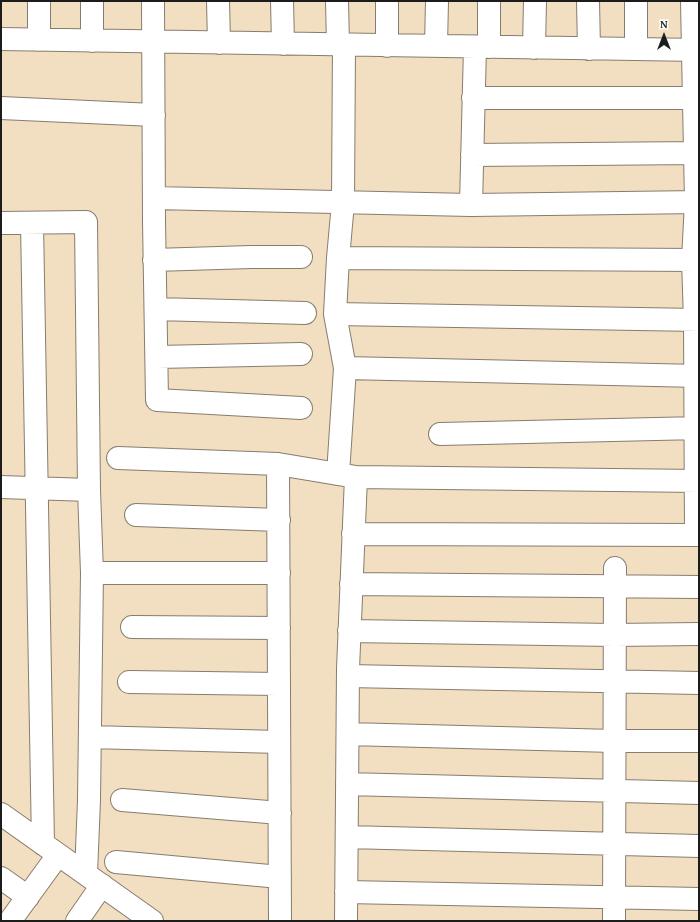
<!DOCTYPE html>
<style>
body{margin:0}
#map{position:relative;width:700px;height:922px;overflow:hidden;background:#f2dec1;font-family:"Gentium Book Plus",serif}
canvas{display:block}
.frame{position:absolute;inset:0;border:2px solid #1c1c1c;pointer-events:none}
.north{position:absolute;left:644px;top:16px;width:40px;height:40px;-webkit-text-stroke:3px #fdfcf7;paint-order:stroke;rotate:0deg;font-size:11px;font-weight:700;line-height:16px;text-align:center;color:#1c1c1c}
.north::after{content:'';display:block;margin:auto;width:14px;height:18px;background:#1c1c1c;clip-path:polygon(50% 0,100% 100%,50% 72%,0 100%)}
</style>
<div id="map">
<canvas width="700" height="922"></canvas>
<div class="frame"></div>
<div class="north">N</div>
</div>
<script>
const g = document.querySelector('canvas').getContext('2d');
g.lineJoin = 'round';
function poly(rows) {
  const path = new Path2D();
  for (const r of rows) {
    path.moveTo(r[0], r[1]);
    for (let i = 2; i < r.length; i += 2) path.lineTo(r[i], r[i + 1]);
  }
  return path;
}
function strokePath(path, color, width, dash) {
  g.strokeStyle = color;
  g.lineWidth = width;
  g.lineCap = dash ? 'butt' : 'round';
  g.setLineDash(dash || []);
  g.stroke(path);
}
const minor = poly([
 [92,1,92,41],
 [153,1,154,221,157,400,301,408],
 [218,1,219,43],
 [282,1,283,44],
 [337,1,338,45],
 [387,1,387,46],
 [489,1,489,47],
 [588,1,589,49],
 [692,1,696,202,693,260,695,320,696,535],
 [1,39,699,50],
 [39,40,39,1],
 [436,46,437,1],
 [534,48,535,1],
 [636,49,636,1],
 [473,98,693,98],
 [1,108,154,115],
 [472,155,695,153],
 [154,198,471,205,699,202],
 [471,205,475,47],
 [1,223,86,222,89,490,92,573,89,800,86,874],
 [32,223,43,844],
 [338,258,699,260],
 [154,260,251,257,301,257],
 [156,309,305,313],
 [335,314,699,320],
 [157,357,301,354],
 [345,368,699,376],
 [440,434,699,428],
 [118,458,278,464,280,921],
 [278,464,356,477,699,481],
 [338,474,345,368,335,314,338,258,343,203,344,45],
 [1,487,89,490],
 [136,515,279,520],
 [353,534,699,535],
 [92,573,279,573],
 [351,584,699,587],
 [132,627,279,628],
 [349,631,614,635,699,634],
 [348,676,699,683],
 [129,682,279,684],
 [348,734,614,741,699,741],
 [90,737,279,742],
 [347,784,699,793],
 [122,800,280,813],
 [1,814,152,921],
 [347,837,699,846],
 [116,862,280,877],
 [1,878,28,897],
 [346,892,699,899],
 [10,921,58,855],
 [77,921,102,885],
 [346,921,348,669,356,477],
 [614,921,615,568]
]);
strokePath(minor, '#877d6e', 24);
strokePath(minor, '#fff', 22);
</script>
